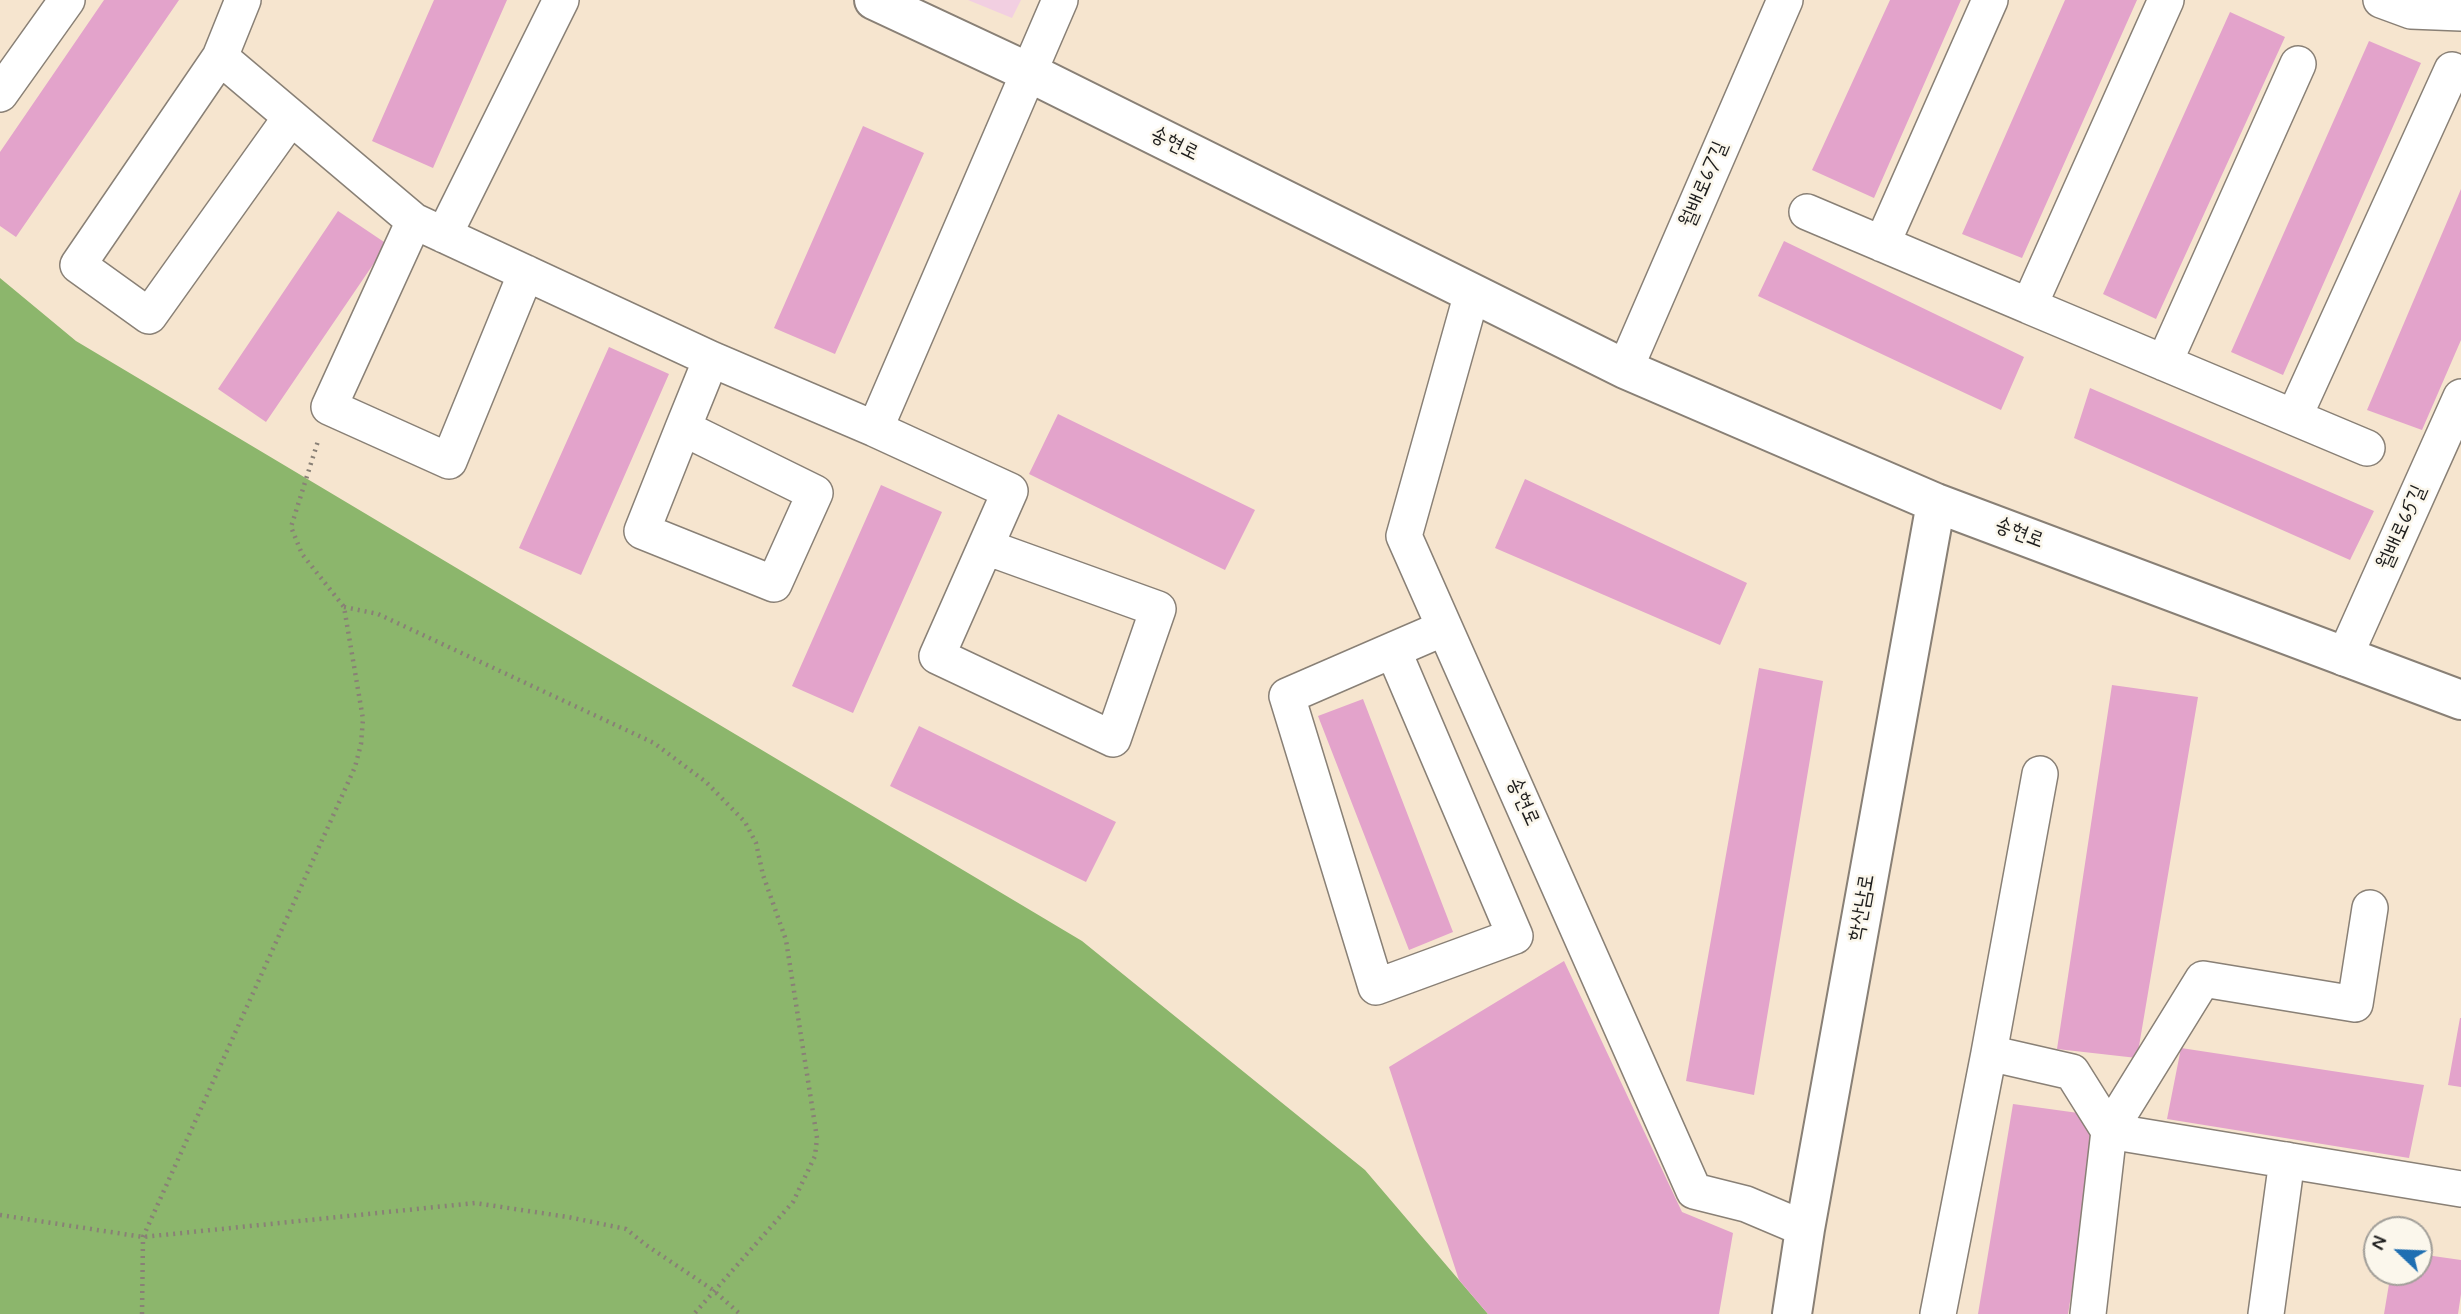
<!DOCTYPE html>
<meta charset="utf-8">
<style>
body{margin:0}
#map{position:relative;width:2461px;height:1314px;overflow:hidden;background:#f6e5cf;font-family:Mynerve,sans-serif}
canvas{display:block}
.north{position:absolute;left:2363px;top:1216px;width:70px;height:70px;box-sizing:border-box;background:#fbf7ec;border:2px solid #a29f99;border-radius:50%;rotate:293deg;font-size:19px;font-weight:700;line-height:28px;text-align:center;color:#1c1c1c}
.north::after{content:'';display:block;margin:auto;width:24px;height:32px;background:#1f6fb2;clip-path:polygon(50% 0,100% 100%,50% 72%,0 100%)}
</style>
<div id="map">
<canvas width="2461" height="1314"></canvas>
<div class="north">N</div>
</div>
<script>
const g = document.querySelector('canvas').getContext('2d');
g.lineJoin = 'round';
function fillPath(path, color) {
  g.fillStyle = color;
  g.fill(path, 'evenodd');
}
function poly(rows) {
  const path = new Path2D();
  for (const r of rows) {
    path.moveTo(r[0], r[1]);
    for (let i = 2; i < r.length; i += 2) path.lineTo(r[i], r[i + 1]);
  }
  return path;
}
function strokePath(path, color, width, dash) {
  g.strokeStyle = color;
  g.lineWidth = width;
  g.lineCap = dash ? 'butt' : 'round';
  g.setLineDash(dash || []);
  g.stroke(path);
}
function write(font, color, halo, rows, align = 'center') {
  g.font = font + ' Mynerve,"Poor Story",sans-serif';
  g.lineWidth = 5;
  g.setLineDash([]);
  g.textBaseline = 'middle';
  g.strokeStyle = halo;
  g.fillStyle = color;
  for (const [text, x, y, turn = 0] of rows) {
    g.save();
    g.translate(x, y);
    g.rotate((+turn || 0) * Math.PI / 180);
    g.textAlign = isNaN(turn) ? turn : align;
    if (halo) g.strokeText(text, 0, 0);
    g.fillText(text, 0, 0);
    g.restore();
  }
}
const built = poly([
 [968,0,1021,0,1012,18]
]);
const forest = poly([
 [0,278,76,341,1082,941,1365,1170,1488,1314,0,1314]
]);
const building = poly([
 [104,0,179,0,16,237,0,226,0,152],
 [434,0,507,0,433,168,372,141],
 [1890,0,1961,0,1874,198,1812,170],
 [2065,0,2137,0,2022,258,1962,234],
 [2230,12,2285,37,2156,319,2103,294],
 [2369,41,2421,63,2283,375,2231,352],
 [863,126,924,153,835,354,774,328],
 [2461,189,2461,340,2422,430,2367,410],
 [338,211,387,244,266,422,218,389],
 [1784,241,2024,357,2001,410,1758,296],
 [609,347,669,374,581,575,519,548],
 [2090,388,2374,511,2350,560,2074,438],
 [1058,414,1255,510,1225,570,1029,474],
 [1525,479,1747,583,1720,645,1495,548],
 [881,485,942,512,853,713,792,686],
 [1759,668,1823,681,1754,1095,1686,1081],
 [2112,685,2198,697,2137,1058,2057,1049],
 [1363,699,1453,932,1409,950,1318,716],
 [919,726,1116,822,1086,882,890,786],
 [1564,961,1682,1212,1733,1233,1719,1314,1488,1314,1459,1280,1389,1067],
 [2460,1018,2461,1018,2461,1087,2448,1085],
 [2181,1048,2424,1085,2409,1158,2167,1119],
 [2013,1104,2100,1116,2068,1314,1978,1314],
 [2419,1254,2461,1260,2461,1294,2458,1314,2384,1314,2391,1272,2419,1272]
]);
const path = poly([
 [344,607,378,614,654,743,706,782,745,822,756,843,763,875,786,940,817,1138,815,1156,793,1202,694,1314],
 [0,1215,143,1237,475,1203,568,1217,626,1229,646,1245,713,1290,740,1314],
 [142,1314,143,1237,355,767,361,744,363,719,344,607,302,554,291,527,318,441]
]);
const street = poly([
 [2381,0,2411,11,2461,13],
 [220,57,243,0],
 [0,94,67,0],
 [291,117,149,316,78,265,220,57,291,117,414,221],
 [1807,212,2029,306,2166,0],
 [444,235,561,0],
 [1882,244,1990,0],
 [526,273,449,461,329,407,414,221,711,359],
 [1472,293,1404,536,1694,1191,1746,1204,1805,1229],
 [2029,306,2367,448],
 [2164,363,2298,64],
 [1625,369,1785,0],
 [2294,417,2452,70],
 [683,428,815,493,774,584,642,531,683,428,711,359,875,429],
 [986,547,1158,609,1113,739,937,656,1010,491,875,429,1060,0],
 [1393,650,1515,936,1376,987,1287,696,1393,650,1444,628],
 [2344,658,2461,397],
 [1989,1053,2040,774],
 [1938,1314,1989,1053,2072,1072,2109,1131,2461,1189],
 [2088,1314,2109,1131,2203,979,2355,1004,2370,908],
 [2266,1314,2287,1160]
]);
const secondary = poly([
 [874,0,1028,72,1625,369,1936,503,2461,700],
 [1792,1314,1805,1229,1936,503]
]);
const streetNames = [
 ["송현로",1174,145,26],
 ["월배로67길",1705,185,-67],
 ["월배로65길",2403,528,-66],
 ["송현로",2019,534,21],
 ["송현로",1522,802,66],
 ["학산남로",1863,908,-80]
];
fillPath(built, '#f2cfe1');
fillPath(forest, '#8cb66c');
fillPath(building, '#e3a3cb');
strokePath(street, '#898076', 38);
strokePath(secondary, '#898076', 42);
strokePath(path, '#898076', 4.5, [2, 5]);
strokePath(street, '#fff', 35);
strokePath(secondary, '#fff', 38);
write('21px', '#1c1c1c', '#fbf7ec', streetNames);
</script>
